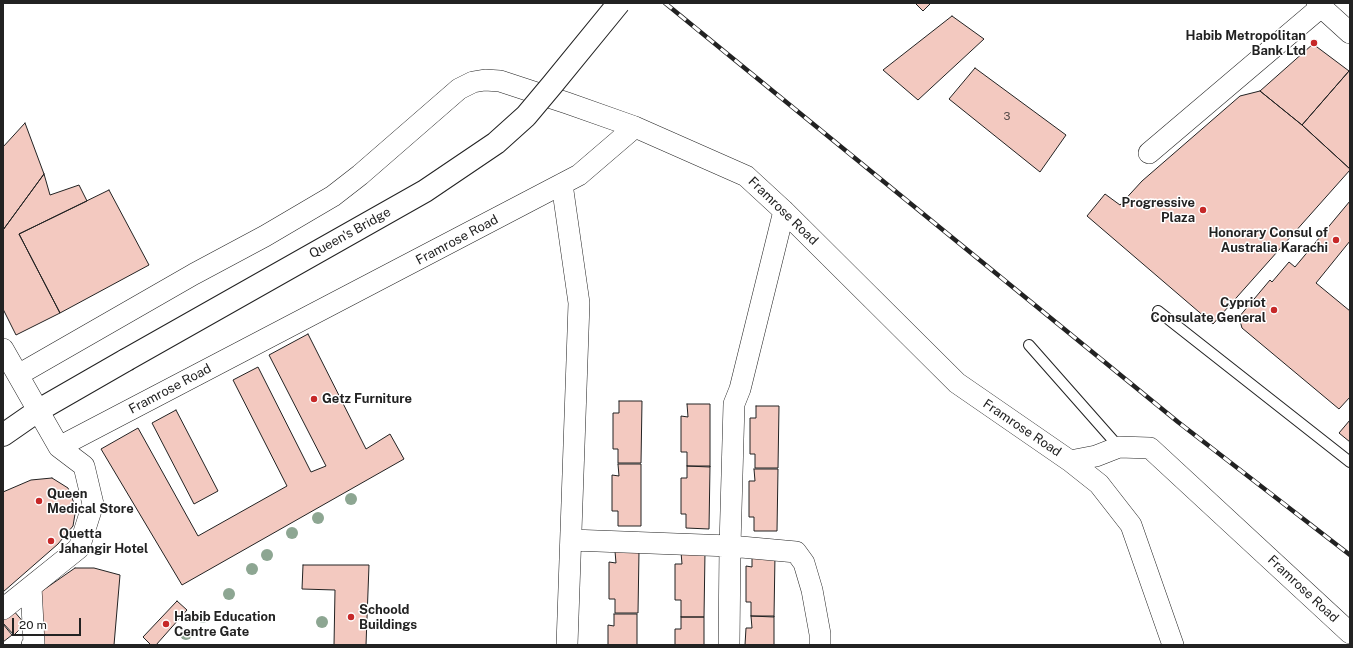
<!DOCTYPE html>
<style>
body{margin:0}
#map{position:relative;width:1353px;height:648px;overflow:hidden;background:#fff;font-family:"Public Sans",sans-serif}
canvas{display:block}
.frame{position:absolute;inset:0;border:4px solid #222;pointer-events:none}
.scale{position:absolute;left:12px;top:618px;width:69px;height:18px;box-sizing:border-box;border:2px solid #222;border-top:0;padding-left:5px;font-size:12px;line-height:14px;white-space:nowrap;color:#222;-webkit-text-stroke:3px #fff;paint-order:stroke}
</style>
<div id="map">
<canvas width="1353" height="648"></canvas>
<div class="frame"></div>
<div class="scale">20 m</div>
</div>
<script>
const g = document.querySelector('canvas').getContext('2d');
g.lineJoin = 'round';
function fillPath(path, color) {
  g.fillStyle = color;
  g.fill(path, 'evenodd');
}
function poly(rows) {
  const path = new Path2D();
  for (const r of rows) {
    path.moveTo(r[0], r[1]);
    for (let i = 2; i < r.length; i += 2) path.lineTo(r[i], r[i + 1]);
  }
  return path;
}
function strokePath(path, color, width, dash) {
  g.strokeStyle = color;
  g.lineWidth = width;
  g.lineCap = dash ? 'butt' : 'round';
  g.setLineDash(dash || []);
  g.stroke(path);
}
function write(font, color, halo, rows, align = 'center') {
  g.font = font + ' "Public Sans",sans-serif';
  g.lineWidth = 3;
  g.setLineDash([]);
  g.textBaseline = 'middle';
  g.strokeStyle = halo;
  g.fillStyle = color;
  for (const [text, x, y, turn = 0] of rows) {
    g.save();
    g.translate(x, y);
    g.rotate((+turn || 0) * Math.PI / 180);
    g.textAlign = isNaN(turn) ? turn : align;
    if (halo) g.strokeText(text, 0, 0);
    g.fillText(text, 0, 0);
    g.restore();
  }
}
const building = poly([
 [915,3,931,3,923,11,915,3],
 [952,16,984,39,918,100,883,70,952,16],
 [1313,44,1349,71,1302,125,1260,91,1313,44],
 [975,68,1066,135,1040,172,949,99,975,68],
 [1349,71,1350,72,1350,169,1302,125,1349,71],
 [1260,91,1302,125,1350,169,1350,170,1213,324,1087,216,1105,194,1120,205,1142,181,1240,96,1260,91],
 [25,123,44,174,3,230,3,147,25,123],
 [44,174,50,195,79,185,87,201,19,234,60,313,16,335,3,309,3,230,44,174],
 [109,190,149,265,60,313,19,234,109,190],
 [1350,201,1350,241,1316,283,1350,311,1350,397,1339,409,1242,328,1239,317,1270,280,1272,282,1289,262,1295,267,1350,201],
 [308,334,366,449,390,434,404,459,182,585,101,449,138,428,198,536,287,486,233,380,258,367,311,472,326,466,269,355,308,334],
 [619,401,642,401,641,463,618,463,618,449,613,449,613,413,619,413,619,401],
 [687,404,710,404,710,467,687,466,687,452,681,452,681,416,688,417,687,404],
 [756,406,779,406,778,468,755,468,755,454,750,454,750,418,756,418,756,406],
 [176,410,218,491,194,504,152,423,176,410],
 [1350,420,1350,442,1339,433,1350,420],
 [618,464,641,464,641,526,618,526,618,511,612,511,612,475,619,476,618,464],
 [687,466,710,466,709,529,686,528,686,514,681,514,681,478,687,478,687,466],
 [754,469,778,469,777,531,754,531,754,517,749,517,749,481,755,481,754,469],
 [52,478,68,488,76,508,73,526,58,544,3,592,3,492,31,480,52,478],
 [615,551,639,551,638,613,615,613,615,599,609,599,609,562,616,563,615,551],
 [681,552,705,552,704,617,681,617,681,600,675,600,675,564,682,564,681,552],
 [752,555,775,555,774,617,751,616,751,602,746,602,746,566,752,567,752,555],
 [303,565,369,565,366,645,334,645,335,590,302,589,303,565],
 [75,568,94,568,120,575,114,645,40,645,39,593,75,568],
 [177,601,187,610,156,645,151,645,143,637,177,601],
 [13,610,25,624,14,635,3,623,3,620,13,610],
 [614,614,637,614,637,645,608,645,608,625,614,626,614,614],
 [751,616,774,616,774,645,745,645,746,628,752,628,751,616],
 [681,617,704,617,704,645,675,645,675,629,681,629,681,617],
 [3,624,12,635,3,642,3,624]
]);
const lane = poly([
 [1158,311,1350,462],
 [1029,345,1119,447]
]);
const street = poly([
 [1317,3,1350,33],
 [1149,153,1321,7],
 [562,184,579,303,567,645],
 [784,211,740,389,734,404,730,546,796,552,804,563,812,590,820,634,820,645],
 [3,349,59,447,84,466,93,504,79,548,3,609],
 [18,375,194,274,265,236,333,196,360,175,459,89,473,82,485,80,500,81,567,103,635,127],
 [59,447,579,175,635,127,746,176,784,211,957,383,1070,461,1096,456,1119,447,1150,448,1350,633],
 [1070,461,1099,484,1131,525,1173,645],
 [571,540,730,546,729,645],
 [31,587,34,643,32,645]
]);
const highway = poly([
 [3,435,39,410,126,360]
]);
const rail = poly([
 [665,3,1178,422,1350,555]
]);
const highwayBridge = poly([
 [126,360,425,191,496,143,526,116,552,85,619,3]
]);
const trees = [
 [351,499],
 [318,518],
 [292,533],
 [267,555],
 [252,569],
 [229,594],
 [203,617],
 [322,622],
 [186,634]
];
const markers = [
 [1314,43,4,"#c62828"],
 [1203,210,4,"#c62828"],
 [1336,240,4,"#c62828"],
 [1274,310,4,"#c62828"],
 [314,399,4,"#c62828"],
 [39,501,4,"#c62828"],
 [51,541,4,"#c62828"],
 [351,617,4,"#c62828"],
 [166,624,4,"#c62828"]
];
const numberNames = [
 ["3",1007,117]
];
const poiNames = [
 ["Habib Metropolitan",1306,36,"right"],
 ["Bank Ltd",1306,51,"right"],
 ["Progressive",1195,203,"right"],
 ["Plaza",1195,218,"right"],
 ["Honorary Consul of",1328,233,"right"],
 ["Australia Karachi",1328,248,"right"],
 ["Cypriot",1266,303,"right"],
 ["Consulate General",1266,318,"right"],
 ["Getz Furniture",322,399],
 ["Queen",47,494],
 ["Medical Store",47,509],
 ["Quetta",59,534],
 ["Jahangir Hotel",59,549],
 ["Schoold",359,610],
 ["Buildings",359,625],
 ["Habib Education",174,617],
 ["Centre Gate",174,632]
];
const streetNames = [
 ["Framrose Road",783,211,44],
 ["Queen's Bridge",350,233,-29],
 ["Framrose Road",457,240,-28],
 ["Framrose Road",170,389,-28],
 ["Framrose Road",1022,428,34],
 ["Framrose Road",1303,589,43]
];
fillPath(building, '#f3c9c0');
strokePath(building, '#222', 1);
strokePath(lane, '#222', 12);
strokePath(street, '#222', 22);
strokePath(highway, '#222', 24);
strokePath(lane, '#fff', 10);
strokePath(street, '#fff', 21);
strokePath(highway, '#fff', 22);
strokePath(rail, '#222', 4.5);
strokePath(rail, '#fff', 3, [9]);
strokePath(highwayBridge, '#222', 24, []);
strokePath(highwayBridge, '#fff', 22);
g.fillStyle = '#8da692';
for (const [x, y] of trees) {
  g.beginPath();
  g.arc(x, y, 6, 0, 2 * Math.PI);
  g.fill();
}
for (const [x, y, r, color] of markers) {
  const dot = new Path2D();
  dot.arc(x, y, r, 0, 2 * Math.PI);
  g.fillStyle = color;
  g.fill(dot);
  strokePath(dot, '#fff', 1.5);
}
write('11px', '#564c4a', null, numberNames);
write('bold 13px', '#222', '#fff', poiNames, 'left');
write('13px', '#222', '#fff', streetNames);
</script>
